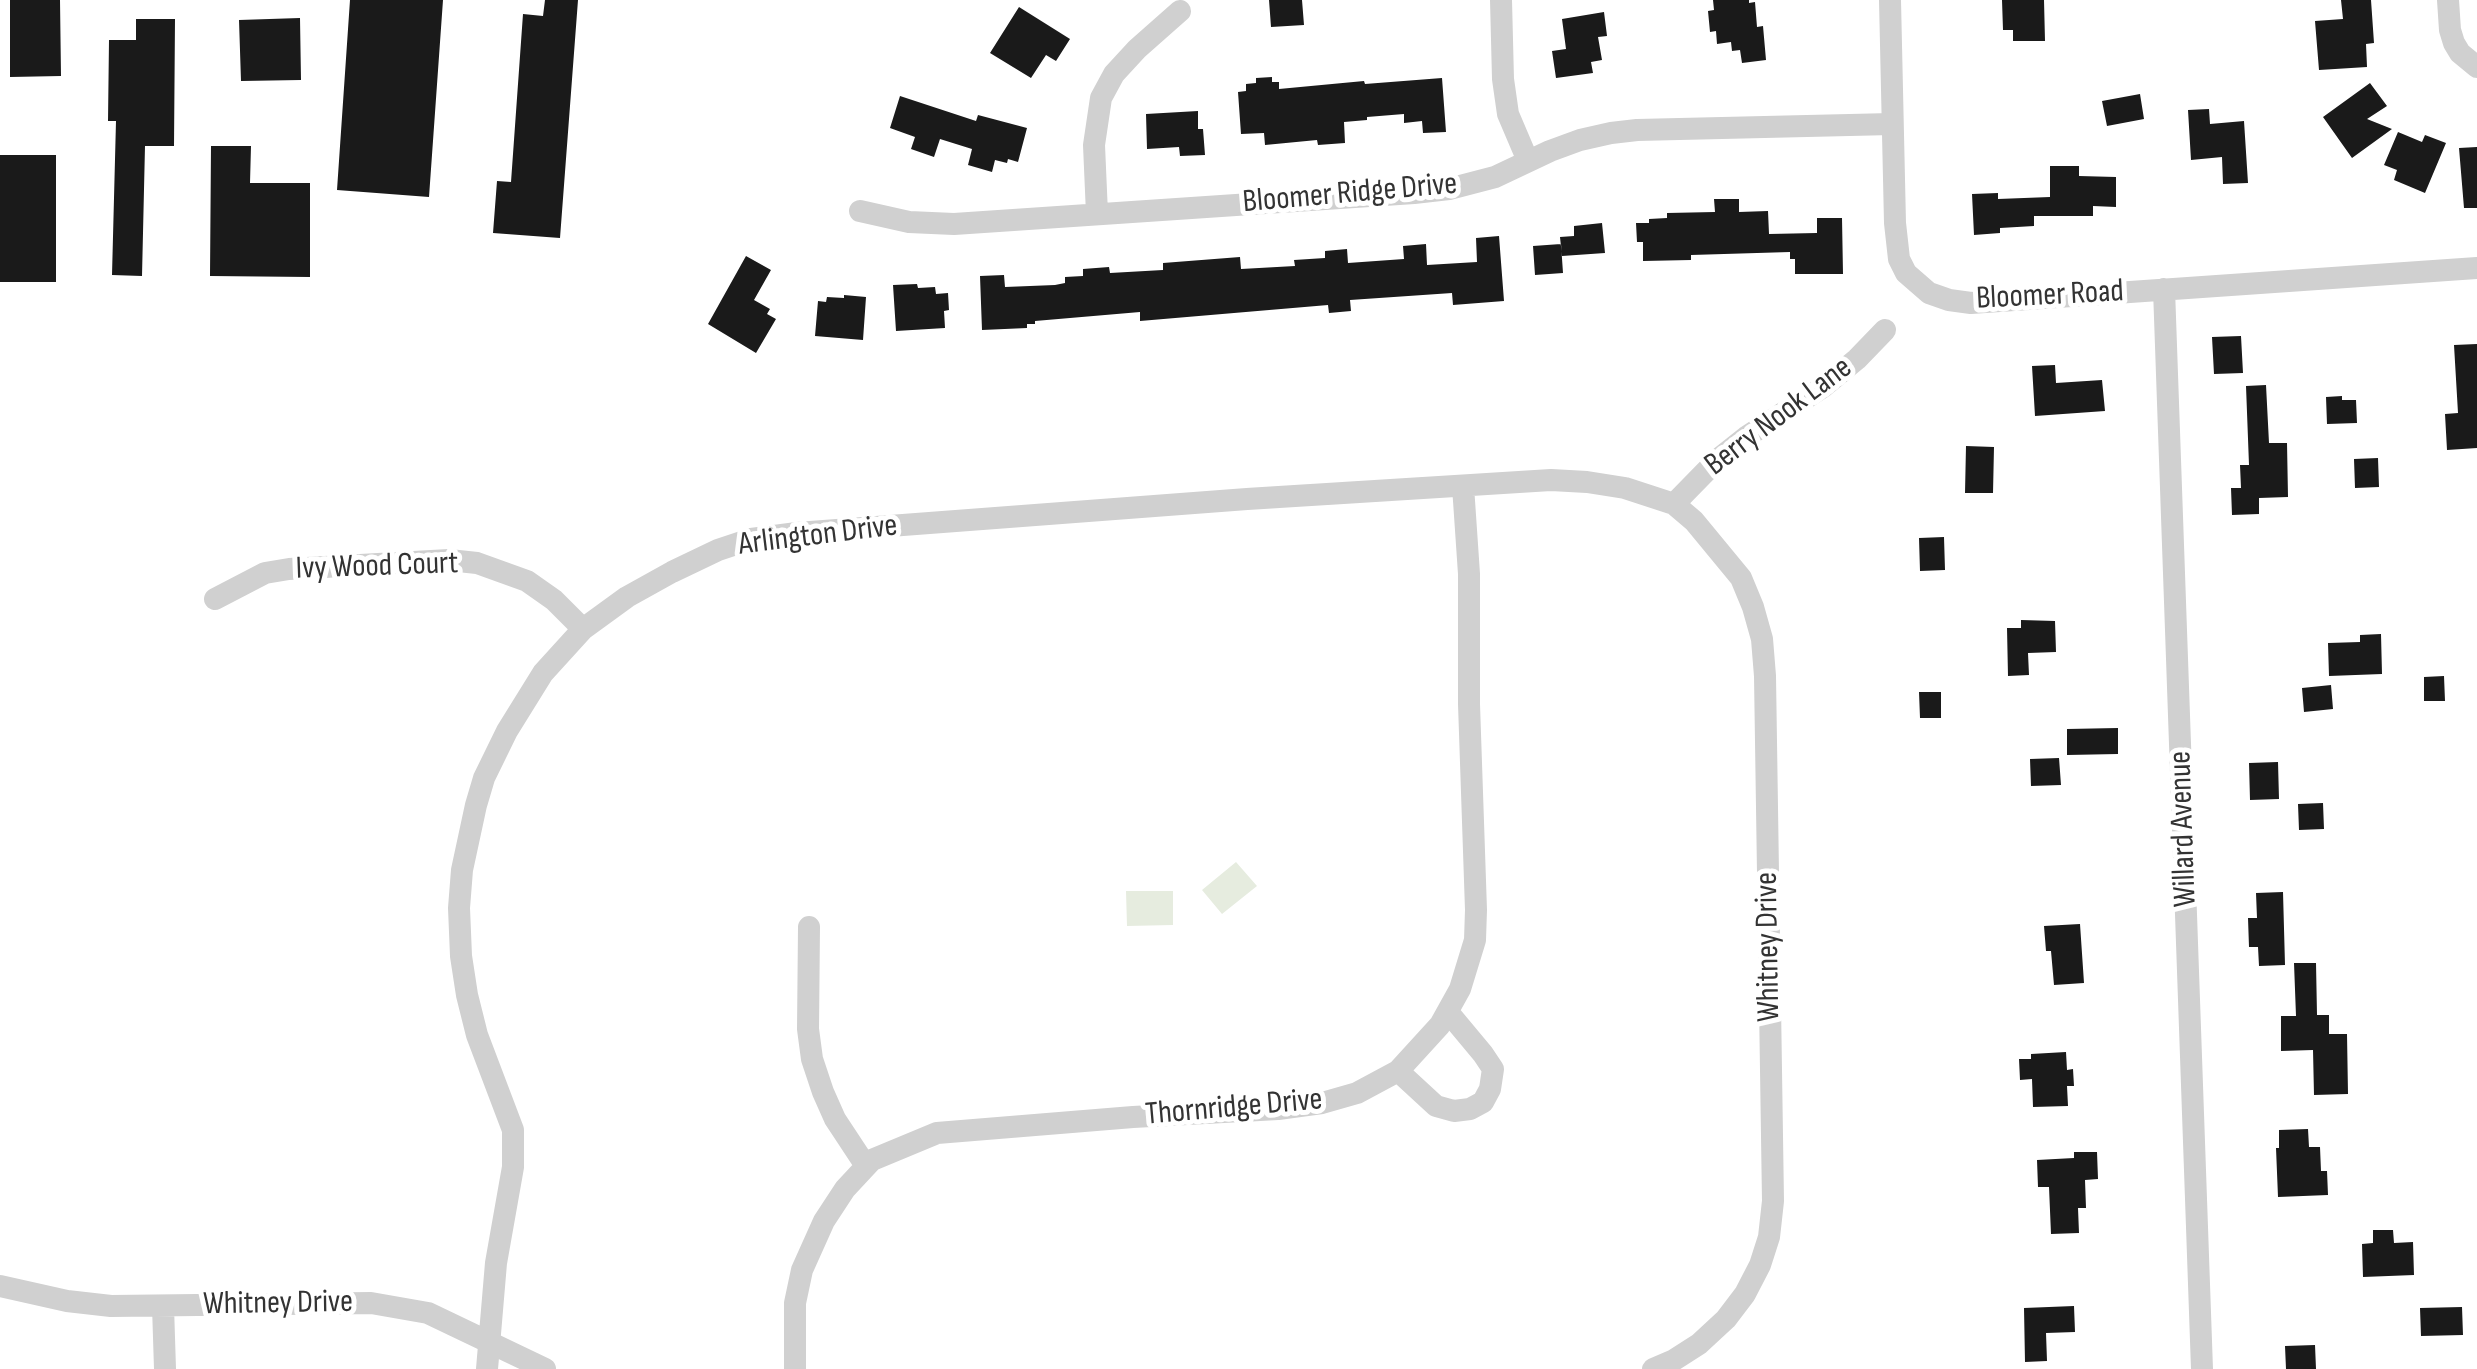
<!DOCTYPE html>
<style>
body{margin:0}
canvas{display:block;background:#fff}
</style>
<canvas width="2477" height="1369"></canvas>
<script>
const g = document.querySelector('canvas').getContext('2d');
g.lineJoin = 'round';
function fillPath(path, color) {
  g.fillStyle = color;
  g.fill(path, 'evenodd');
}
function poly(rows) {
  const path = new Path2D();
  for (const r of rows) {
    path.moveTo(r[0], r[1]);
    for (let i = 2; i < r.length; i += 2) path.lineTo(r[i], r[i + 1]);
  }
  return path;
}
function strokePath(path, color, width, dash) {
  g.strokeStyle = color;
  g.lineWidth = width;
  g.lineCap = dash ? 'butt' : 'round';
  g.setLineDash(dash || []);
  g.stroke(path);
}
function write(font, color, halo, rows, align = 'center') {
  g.font = font + ' "Sofia Sans Condensed",sans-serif';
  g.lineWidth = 10;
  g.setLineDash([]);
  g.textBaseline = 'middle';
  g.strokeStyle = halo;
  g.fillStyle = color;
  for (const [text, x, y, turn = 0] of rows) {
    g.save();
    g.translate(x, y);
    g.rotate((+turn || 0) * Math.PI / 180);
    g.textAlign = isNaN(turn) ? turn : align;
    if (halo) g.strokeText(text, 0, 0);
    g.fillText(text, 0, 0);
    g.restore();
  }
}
const green = poly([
 [1236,862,1257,886,1222,914,1202,890],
 [1126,891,1173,891,1173,925,1127,926]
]);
const building = poly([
 [10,0,60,0,61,76,10,77],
 [350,0,443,0,429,197,337,190],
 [545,0,578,0,560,238,493,233,497,181,511,182,523,14,543,16],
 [1269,0,1302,0,1304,25,1271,27],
 [1713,0,1749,0,1749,3,1755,2,1757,27,1763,26,1766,60,1742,63,1740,50,1732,51,1731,42,1717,44,1716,31,1710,32,1708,11,1714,10],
 [2002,0,2044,0,2045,41,2013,41,2013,30,2003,30],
 [2341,0,2371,0,2374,43,2366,44,2367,67,2319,70,2315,21,2343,19],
 [1019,7,1070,39,1056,61,1046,55,1031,78,990,53],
 [1604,12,1607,36,1598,37,1602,60,1591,62,1593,73,1556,78,1552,51,1566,49,1562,19],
 [300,18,301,80,241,81,239,20],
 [136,19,175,19,174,146,145,146,142,276,112,275,116,121,108,121,109,40,136,40],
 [1272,77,1272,82,1279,82,1279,89,1364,81,1365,84,1442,78,1446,132,1423,133,1422,121,1404,123,1404,114,1367,117,1367,120,1344,122,1345,143,1318,145,1317,140,1265,145,1264,133,1241,134,1238,92,1246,91,1246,84,1256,83,1256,78],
 [2370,83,2387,106,2367,119,2392,129,2352,158,2323,117],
 [2140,94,2144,119,2107,126,2102,101],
 [900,96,976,121,978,115,1027,128,1018,162,1008,159,1007,163,995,160,992,172,968,165,972,149,940,139,934,157,911,149,915,137,890,128],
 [2209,109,2210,124,2244,121,2248,183,2223,184,2222,157,2191,160,2188,110],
 [1198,111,1198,129,1203,129,1205,155,1180,156,1179,147,1147,149,1146,114],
 [2398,132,2422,142,2425,135,2446,143,2425,193,2394,180,2397,170,2384,165],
 [211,146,251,146,250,183,310,183,310,277,210,276],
 [2477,147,2477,208,2464,208,2459,148],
 [0,155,56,155,56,282,0,282],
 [2050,166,2079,166,2079,176,2116,177,2116,207,2093,206,2093,216,2034,216,2034,226,2000,228,2000,233,1974,235,1972,194,1998,193,1998,199,2050,197],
 [1714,199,1739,199,1739,212,1768,211,1769,234,1817,233,1817,218,1842,218,1843,274,1795,274,1795,259,1790,259,1790,252,1691,255,1691,260,1643,261,1643,242,1637,242,1636,223,1649,223,1649,219,1667,218,1667,213,1715,212],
 [1602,223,1605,253,1562,256,1560,237,1574,236,1574,226],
 [1499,236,1504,301,1453,305,1452,293,1350,300,1351,311,1329,313,1328,305,1140,321,1140,312,1035,321,1035,324,1027,324,1027,328,982,330,980,276,1004,275,1005,287,1055,285,1065,283,1065,277,1083,276,1083,269,1109,267,1110,273,1163,270,1163,263,1240,257,1241,269,1295,266,1294,260,1325,258,1325,251,1347,249,1348,263,1404,259,1403,246,1426,244,1427,265,1477,262,1476,238],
 [1561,244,1563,273,1535,275,1533,246],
 [746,256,771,270,754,300,770,309,767,314,776,319,756,353,708,324],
 [917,284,918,288,935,287,936,294,948,293,949,310,944,311,945,328,896,331,893,285],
 [844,295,866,297,863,340,815,336,818,301,826,302,827,297,844,298],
 [2241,336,2243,373,2214,374,2212,337],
 [2477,344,2477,448,2447,450,2445,414,2458,413,2454,345],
 [2055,365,2056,383,2102,380,2105,411,2035,416,2032,366],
 [2266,385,2269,443,2287,443,2288,497,2259,498,2259,514,2232,515,2231,488,2241,488,2240,465,2249,465,2246,386],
 [2342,396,2342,400,2356,400,2357,423,2327,424,2326,397],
 [1966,446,1994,447,1993,493,1965,493],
 [2378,458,2379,487,2355,488,2354,459],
 [1944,537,1945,570,1920,571,1919,538],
 [2021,620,2055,621,2056,652,2028,653,2029,675,2008,676,2007,628,2021,628],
 [2381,634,2382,674,2329,676,2328,643,2360,642,2360,635],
 [2444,676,2445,701,2424,701,2424,677],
 [2331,685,2333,709,2304,712,2302,688],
 [1919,692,1941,692,1941,718,1920,718],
 [2118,728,2118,754,2067,755,2067,729],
 [2059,758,2061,785,2031,786,2030,759],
 [2278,762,2279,799,2250,800,2249,763],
 [2323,803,2324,829,2299,830,2298,804],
 [2283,892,2285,965,2259,966,2258,947,2249,947,2248,918,2257,918,2256,893],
 [2080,924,2084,983,2054,985,2051,951,2046,951,2044,926],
 [2294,963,2316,963,2317,1015,2329,1015,2329,1034,2347,1034,2348,1094,2314,1095,2313,1050,2281,1051,2281,1016,2296,1016],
 [2066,1052,2067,1070,2073,1069,2074,1086,2067,1086,2068,1106,2033,1107,2032,1079,2020,1080,2019,1059,2031,1059,2031,1054],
 [2308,1129,2309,1147,2320,1147,2321,1171,2327,1171,2328,1195,2278,1197,2276,1148,2279,1148,2279,1130],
 [2074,1152,2097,1152,2098,1179,2085,1180,2086,1208,2078,1208,2079,1233,2051,1234,2049,1187,2038,1187,2037,1160,2074,1158],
 [2373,1230,2393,1230,2394,1243,2413,1242,2414,1275,2363,1277,2362,1244,2373,1243],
 [2074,1306,2075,1332,2046,1333,2047,1361,2025,1362,2024,1308],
 [2462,1307,2463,1335,2421,1336,2420,1308],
 [2315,1345,2316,1369,2286,1369,2285,1346]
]);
const minor = poly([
 [1501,0,1503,79,1508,114,1528,161],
 [1890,0,1895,223,1899,259,1906,273,1929,293,1949,300,1971,303,2477,268],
 [2448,0,2450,30,2454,43,2460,53,2477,67],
 [860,211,909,222,954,224,1414,193,1449,189,1495,177,1550,151,1580,140,1611,133,1637,130,1892,124],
 [1097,214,1094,145,1101,98,1114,74,1137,49,1180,11],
 [2164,289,2202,1369],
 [1674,504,1717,460,1746,437,1823,387,1857,359,1885,330],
 [215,599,265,573,289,569,449,560,477,563,527,581,554,600,583,629],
 [809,927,808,1029,812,1059,823,1092,835,1119,866,1166],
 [1398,1071,1436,1106,1454,1111,1470,1109,1483,1102,1490,1089,1493,1069,1483,1054,1448,1012],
 [0,1286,67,1301,111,1306,371,1303,428,1313,545,1369],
 [163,1306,165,1369],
 [487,1369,496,1263,513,1167,513,1130,477,1035,467,995,461,956,459,908,462,870,476,805,484,778,507,731,543,673,583,629,627,597,672,572,718,550,751,539,797,533,1247,499,1551,480,1587,482,1625,488,1674,504,1694,521,1741,578,1753,607,1762,639,1765,676,1773,1201,1769,1237,1760,1265,1745,1294,1726,1319,1699,1344,1674,1360,1653,1369],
 [795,1369,795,1303,802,1270,824,1221,845,1189,872,1160,937,1133,1133,1117,1278,1109,1322,1103,1357,1093,1398,1071,1440,1025,1460,989,1475,940,1476,910,1469,704,1469,574,1463,486]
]);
const streetNames = [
 ["Bloomer Ridge Drive",1350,194,-5],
 ["Bloomer Road",2050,296,-3],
 ["Berry Nook Lane",1779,417,-37],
 ["Arlington Drive",818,536,-7],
 ["Ivy Wood Court",377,567,-2],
 ["Willard Avenue",2184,829,-92],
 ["Whitney Drive",1769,947,-91],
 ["Thornridge Drive",1234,1108,-5],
 ["Whitney Drive",278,1304,-1]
];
fillPath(green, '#e6ecdf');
fillPath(building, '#1a1a1a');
strokePath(minor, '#d0d0d0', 22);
write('32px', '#333', '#fff', streetNames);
</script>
